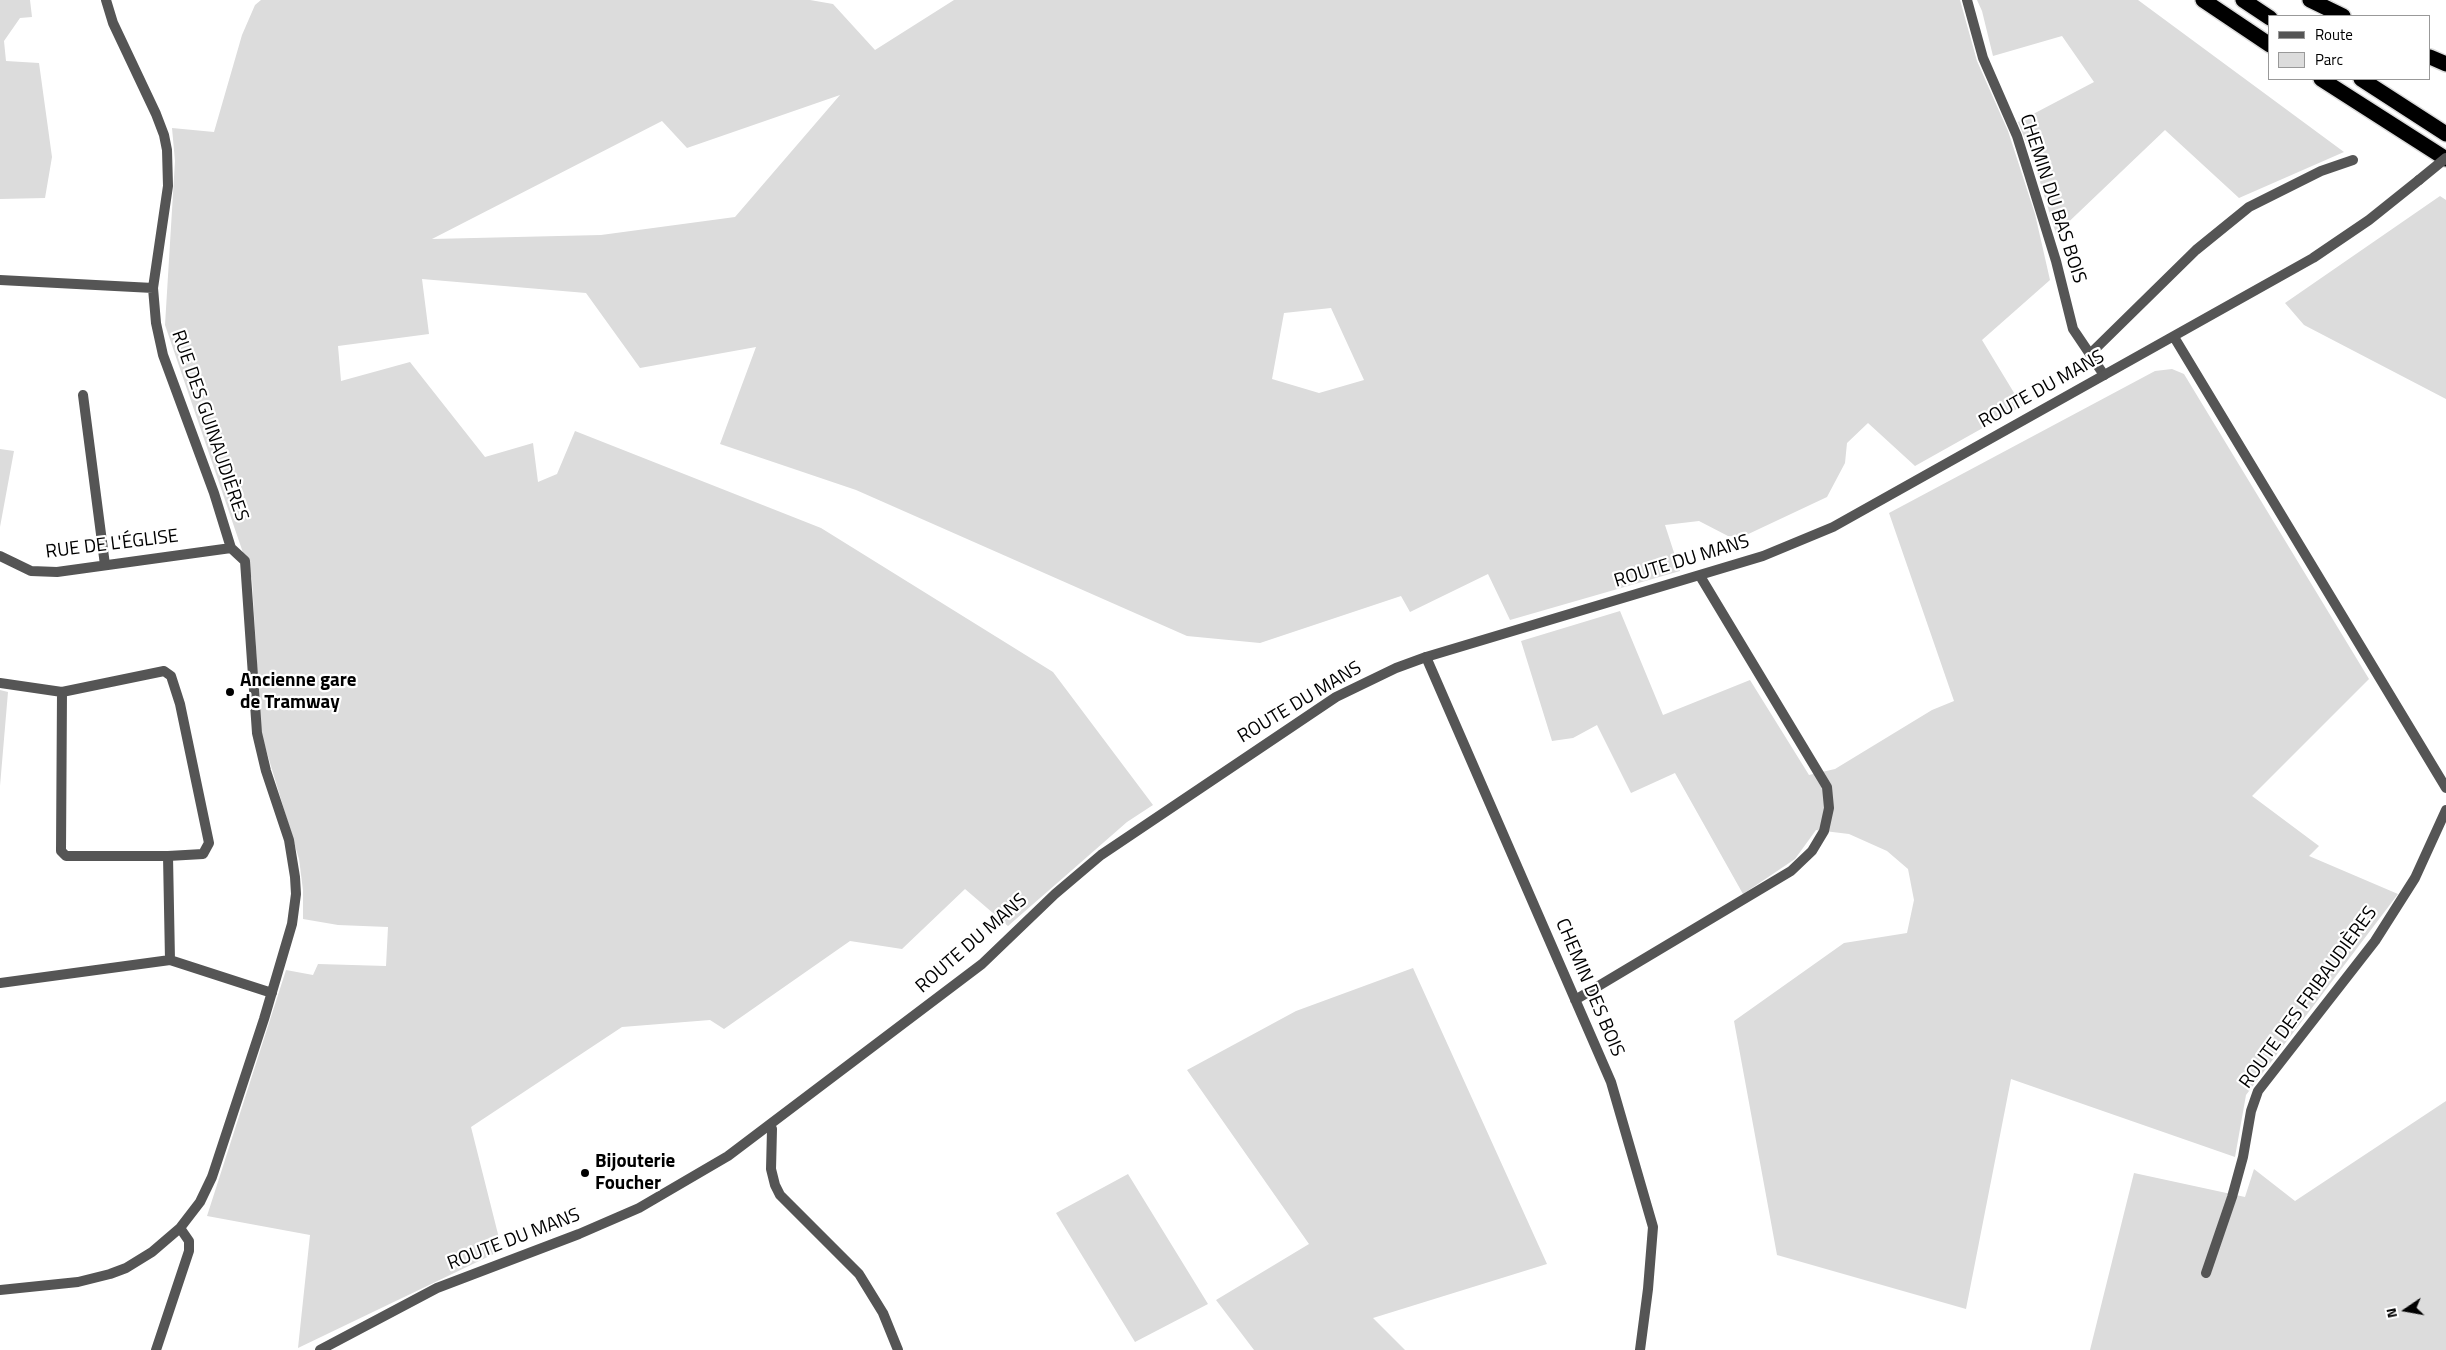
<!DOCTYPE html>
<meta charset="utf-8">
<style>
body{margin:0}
#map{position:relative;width:2446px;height:1350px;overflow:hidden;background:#fff;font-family:"Titillium Web",sans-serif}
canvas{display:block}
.legend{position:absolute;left:2268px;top:15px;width:162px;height:65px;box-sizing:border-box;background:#fff;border:1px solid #999;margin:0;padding:6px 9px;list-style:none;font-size:15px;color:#000}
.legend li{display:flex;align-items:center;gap:10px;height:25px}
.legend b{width:25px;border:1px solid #999}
.north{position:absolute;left:2381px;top:1285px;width:50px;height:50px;-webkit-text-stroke:4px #fff;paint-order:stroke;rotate:258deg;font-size:14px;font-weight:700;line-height:20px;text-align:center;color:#000}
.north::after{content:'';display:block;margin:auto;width:18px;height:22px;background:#000;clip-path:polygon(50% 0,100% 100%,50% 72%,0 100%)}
</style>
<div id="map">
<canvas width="2446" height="1350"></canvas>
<ul class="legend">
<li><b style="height:6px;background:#555"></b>Route</li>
<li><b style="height:14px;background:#dcdcdc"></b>Parc</li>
</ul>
<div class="north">N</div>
</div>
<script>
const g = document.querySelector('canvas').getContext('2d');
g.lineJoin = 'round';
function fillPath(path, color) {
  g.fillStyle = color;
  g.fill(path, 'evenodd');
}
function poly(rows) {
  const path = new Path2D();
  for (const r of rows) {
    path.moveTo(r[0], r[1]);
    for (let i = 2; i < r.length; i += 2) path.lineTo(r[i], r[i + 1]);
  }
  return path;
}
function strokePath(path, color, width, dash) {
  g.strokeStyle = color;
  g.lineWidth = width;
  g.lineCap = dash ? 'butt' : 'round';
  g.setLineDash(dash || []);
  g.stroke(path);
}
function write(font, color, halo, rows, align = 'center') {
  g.font = font + ' "Titillium Web",sans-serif';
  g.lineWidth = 4.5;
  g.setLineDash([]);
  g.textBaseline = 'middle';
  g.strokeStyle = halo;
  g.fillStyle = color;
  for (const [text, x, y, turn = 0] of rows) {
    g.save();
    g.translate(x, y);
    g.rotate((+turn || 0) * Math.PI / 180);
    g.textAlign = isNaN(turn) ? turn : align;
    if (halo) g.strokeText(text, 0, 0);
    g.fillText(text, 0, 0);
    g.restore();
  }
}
const green = poly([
 [0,0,30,0,32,17,20,18,4,41,6,61,39,63,52,157,45,198,0,199],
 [261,0,810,0,833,4,875,50,954,0,1960,0,1977,61,2008,131,2035,214,2050,280,1982,340,2022,406,1915,466,1868,423,1847,443,1845,463,1827,497,1742,537,1728,536,1699,521,1665,525,1680,571,1510,620,1488,574,1410,612,1401,596,1260,643,1187,636,856,490,720,444,756,347,640,368,586,293,422,279,429,334,338,346,341,381,410,362,485,457,533,443,538,482,557,474,575,431,821,528,1053,672,1153,805,1127,822,1008,926,965,889,902,949,850,941,724,1029,710,1020,622,1027,471,1127,502,1250,298,1348,310,1235,207,1216,286,970,313,975,318,964,386,966,388,927,338,925,303,919,303,890,299,859,261,733,252,579,165,325,175,161,172,128,214,132,242,35,255,5],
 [840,95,735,217,601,235,432,239,662,121,687,148],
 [1331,308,1364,380,1319,393,1272,379,1284,313],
 [1977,0,2138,0,2344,152,2239,198,2165,130,2056,234,2033,159,2018,122,2094,82,2062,36,1993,56,1982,11],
 [2440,196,2446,200,2446,399,2304,325,2285,303],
 [2172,369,2184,374,2369,679,2252,796,2319,846,2309,856,2398,894,2246,1095,2235,1157,2011,1079,1966,1309,1777,1255,1734,1021,1844,943,1907,933,1914,900,1908,869,1887,851,1849,834,1816,830,1795,859,1743,894,1675,773,1631,793,1597,725,1573,738,1552,741,1521,641,1620,611,1663,715,1750,680,1809,775,1835,769,1932,710,1954,701,1889,513,2155,371],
 [0,449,14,451,0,527],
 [0,690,8,692,0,786],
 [1413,968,1547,1264,1373,1318,1405,1350,1254,1350,1216,1300,1309,1244,1187,1070,1296,1011],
 [2446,1101,2446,1350,2090,1350,2134,1173,2245,1197,2254,1169,2295,1201],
 [1128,1174,1208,1304,1135,1342,1056,1213]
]);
const minor = poly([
 [106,0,113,23,156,114,164,135,167,150,168,186,153,288,156,323,163,355,214,493,231,548],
 [1967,0,1983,58,2017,136,2029,174,2056,261,2073,329,2104,375],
 [0,280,153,288],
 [2090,354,2196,250,2249,207,2321,171,2353,160],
 [83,395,105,565],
 [0,556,31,571,57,572,231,548],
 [1426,657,1611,1082,1653,1227,1648,1289,1640,1350],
 [0,683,62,692,164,671,171,676,180,704,209,843,203,854,168,856,66,856,61,851,62,692],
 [168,856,170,960],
 [0,983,170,960,272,993],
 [1575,1000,1791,871,1812,851,1824,831,1829,808,1827,787,1700,576],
 [770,1125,772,1129,771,1169,775,1185,780,1195,859,1274,883,1313,898,1350],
 [2206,1273,2232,1197,2243,1157,2251,1111,2258,1091,2375,941,2415,878,2446,810],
 [0,1290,78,1282,110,1274,126,1268,152,1252,180,1228,200,1202,212,1177,264,1019,292,924,296,894,295,877,289,840,266,771,257,733,245,561,231,548],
 [156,1350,189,1251,189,1241,180,1228]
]);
const tertiary = poly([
 [2174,337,2446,788],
 [320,1350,437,1288,579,1234,639,1208,728,1156,982,964,1055,894,1101,855,1336,697,1396,668,1426,657,1763,556,1833,527,2313,258,2369,220,2419,180]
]);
const motorway = poly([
 [2203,0,2270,45],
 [2243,0,2270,18],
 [2310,0,2343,16],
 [2430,57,2446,64],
 [2321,79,2446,159],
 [2361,79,2446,134]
]);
const tertiaryBridge = poly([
 [2419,180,2446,158]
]);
const markers = [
 [230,692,5,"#000"],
 [585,1173,5,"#000"]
];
const streetNames = [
 ["CHEMIN DU BAS BOIS",2052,199,72],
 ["ROUTE DU MANS",2042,390,-29],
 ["RUE DES GUINAUDIÈRES",209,426,71],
 ["RUE DE L'ÉGLISE",112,545,-7],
 ["ROUTE DU MANS",1682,562,-17],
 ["ROUTE DU MANS",1300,703,-31],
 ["ROUTE DU MANS",972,944,-41],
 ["CHEMIN DES BOIS",1589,988,67],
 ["ROUTE DES FRIBAUDIÈRES",2309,998,-54],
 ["ROUTE DU MANS",514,1240,-21]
];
const poiNames = [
 ["Ancienne gare",240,681],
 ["de Tramway",240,703],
 ["Bijouterie",595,1162],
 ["Foucher",595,1184]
];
fillPath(green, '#dcdcdc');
strokePath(motorway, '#dbdbdb', 18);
strokePath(minor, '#555', 10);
strokePath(tertiary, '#555', 10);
strokePath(motorway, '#000', 15);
strokePath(tertiaryBridge, '#555', 10);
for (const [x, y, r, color] of markers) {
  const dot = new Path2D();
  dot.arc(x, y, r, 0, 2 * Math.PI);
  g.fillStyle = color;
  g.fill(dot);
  strokePath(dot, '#fff', 2);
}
write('19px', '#000', '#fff', streetNames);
write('bold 19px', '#000', '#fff', poiNames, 'left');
</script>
